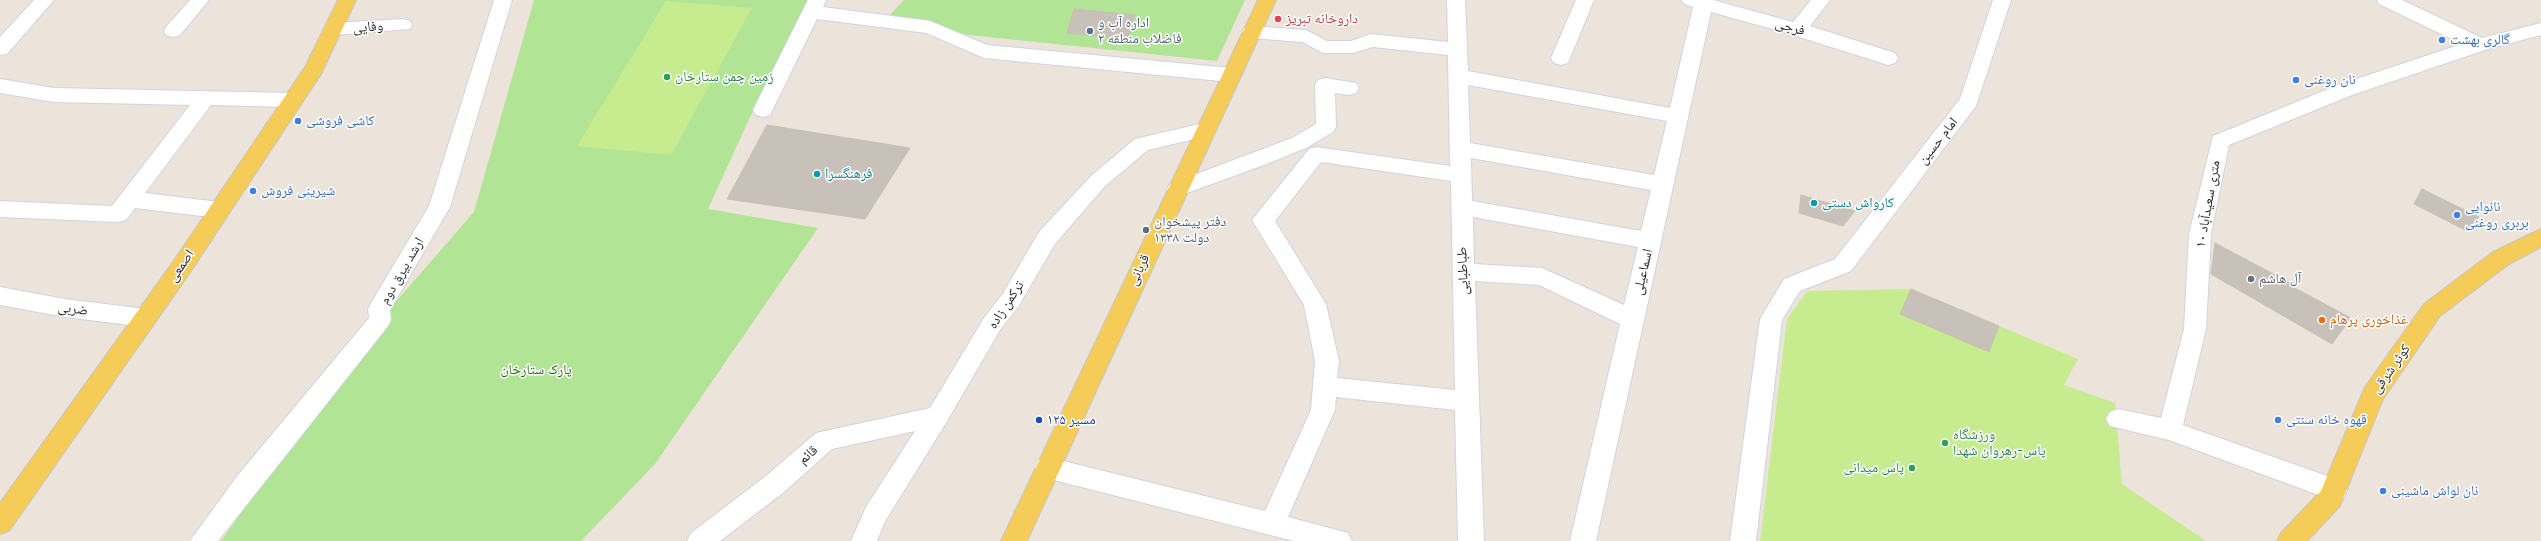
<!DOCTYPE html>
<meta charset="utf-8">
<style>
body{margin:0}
canvas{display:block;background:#ece4da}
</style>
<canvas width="2541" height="541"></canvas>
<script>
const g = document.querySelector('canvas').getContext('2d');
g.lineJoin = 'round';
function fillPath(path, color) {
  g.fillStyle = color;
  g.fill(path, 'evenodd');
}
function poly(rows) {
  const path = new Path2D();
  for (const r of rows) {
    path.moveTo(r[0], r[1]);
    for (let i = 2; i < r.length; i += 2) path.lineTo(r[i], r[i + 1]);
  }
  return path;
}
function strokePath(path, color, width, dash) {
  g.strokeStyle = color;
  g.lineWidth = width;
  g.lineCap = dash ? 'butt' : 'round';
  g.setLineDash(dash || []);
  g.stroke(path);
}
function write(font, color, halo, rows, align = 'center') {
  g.font = font + ' Figtree,"Noto Naskh Arabic",sans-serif';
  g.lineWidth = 3;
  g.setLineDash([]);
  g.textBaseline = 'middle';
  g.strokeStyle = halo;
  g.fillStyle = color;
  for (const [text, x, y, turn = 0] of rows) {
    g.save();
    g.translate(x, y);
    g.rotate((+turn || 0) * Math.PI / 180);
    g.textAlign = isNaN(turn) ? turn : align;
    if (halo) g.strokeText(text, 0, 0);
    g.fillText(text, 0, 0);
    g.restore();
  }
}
const green = poly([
 [534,0,810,0,750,117,708,209,818,228,655,464,581,541,221,541,380,320,474,212],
 [904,0,1245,0,1217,61,969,35,886,19]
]);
const pitch = poly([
 [666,1,752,8,671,155,577,146],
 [1911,289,2078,359,2064,385,2115,403,2122,484,2206,541,1760,541,1787,319,1807,291]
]);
const building = poly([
 [1074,9,1135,15,1128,39,1067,33,1074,9],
 [767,125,910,148,865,219,727,199,767,125],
 [2422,189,2479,217,2465,230,2414,204,2422,189],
 [1801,195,1855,211,1843,226,1799,213,1801,195],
 [2215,243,2292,284,2291,286,2351,318,2332,344,2211,274,2215,243],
 [1911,289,1999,326,1989,352,1900,314,1911,289]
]);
const minor = poly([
 [34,0,54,0,7,54,0,55,0,37,34,0],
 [190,0,209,0,180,35,173,37,166,35,164,31,166,27,190,0],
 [494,0,512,0,450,207,390,310,391,320,388,326,218,541,190,541,238,475,369,318,368,309,371,303,429,206,494,0],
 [808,0,826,0,823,7,930,21,987,45,1231,68,1238,70,1241,75,1238,80,1231,82,984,58,926,33,817,19,770,115,763,117,756,115,753,110,808,0],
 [1447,0,1465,0,1468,71,1670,108,1693,7,1684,4,1682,0,1713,0,1793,22,1811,0,1830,0,1810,26,1895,53,1898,58,1895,63,1888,65,1790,34,1711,12,1596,541,1570,541,1620,324,1539,285,1475,281,1484,541,1458,541,1455,410,1336,397,1335,410,1288,517,1348,533,1352,541,1294,541,1038,476,1035,468,1038,460,1047,457,1265,511,1311,410,1315,361,1304,305,1252,220,1309,149,1316,147,1450,166,1448,55,1373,47,1353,53,1323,53,1302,42,1251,38,1244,36,1242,32,1244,28,1251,26,1306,30,1327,41,1351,41,1371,34,1448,42,1447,0],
 [1468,85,1667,121,1654,175,1470,143,1468,85],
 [1471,158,1651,190,1641,231,1472,201,1471,158],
 [1321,162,1451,181,1455,390,1337,378,1339,361,1326,304,1275,221,1321,162],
 [1473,217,1638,247,1624,305,1542,268,1474,264,1473,217],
 [1576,0,1594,0,1568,63,1561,65,1554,63,1551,58,1576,0],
 [1993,0,2011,0,1976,106,1851,271,1800,291,1782,320,1756,541,1730,541,1760,319,1784,279,1835,259,1960,99,1993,0],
 [2377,0,2402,0,2482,38,2541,23,2541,35,2485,50,2352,95,2229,145,2211,234,2206,329,2183,425,2344,482,2347,490,2344,498,2335,501,2169,440,2110,426,2106,419,2110,412,2118,409,2161,418,2184,329,2189,234,2213,136,2338,85,2462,44,2379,4,2377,0],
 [403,19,410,21,412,25,410,29,333,35,326,33,324,29,326,25,333,23,403,19],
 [1325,78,1356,83,1359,88,1356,93,1349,95,1335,93,1336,127,1333,132,1306,148,1264,165,1184,194,1177,197,1170,194,1167,189,1170,184,1292,138,1316,124,1315,85,1318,80,1325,78],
 [0,79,54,88,293,93,300,95,303,100,300,105,293,107,211,105,145,193,219,202,227,204,230,210,227,216,219,218,135,208,126,220,118,222,0,217,0,201,112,206,190,105,54,102,0,93,0,79],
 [1204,123,1211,125,1214,130,1211,135,1148,150,1105,186,1055,244,1018,307,1000,330,946,423,885,521,877,541,851,541,866,507,915,431,832,449,784,492,720,541,687,541,691,533,766,476,816,433,930,408,984,318,1002,295,1039,232,1091,176,1135,139,1204,123],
 [0,287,65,299,146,309,154,312,157,318,154,324,146,327,65,317,0,305,0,287]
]);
const major = poly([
 [338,0,356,0,321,74,189,274,9,531,0,534,0,503,173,262,305,67,338,0],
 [1258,0,1276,0,1027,541,1001,541,1258,0],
 [2541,229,2541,247,2509,264,2440,316,2383,399,2340,506,2307,541,2277,541,2281,533,2321,491,2365,387,2424,304,2493,252,2541,229]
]);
const markers = [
 [1278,19,4,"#e0444e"],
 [1090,31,4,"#5c6f8a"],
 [2442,40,4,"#3f7fe0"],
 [667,77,4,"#2e9e5b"],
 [2296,80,4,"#3f7fe0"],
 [298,121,4,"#3f7fe0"],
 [817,174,4,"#0f9aa8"],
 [253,191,4,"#3f7fe0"],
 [1814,203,4,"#0f9aa8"],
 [2457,215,4,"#3f7fe0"],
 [1146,230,4,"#5c6f8a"],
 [2251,279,4,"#6b7280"],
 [2322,320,4,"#e8710a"],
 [1039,420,4,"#1a4fb4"],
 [2278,420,4,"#3f7fe0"],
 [1945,443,4,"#2e9e5b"],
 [1912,468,4,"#2e9e5b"],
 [2383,491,4,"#3f7fe0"]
];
const healthNames = [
 ["داروخانه تبریز",1286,19]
];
const serviceNames = [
 ["اداره آب و",1098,23],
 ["فاضلاب منطقه ۲",1098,39],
 ["دفتر پیشخوان",1154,222],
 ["دولت ۱۳۳۸",1154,238]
];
const streetNames = [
 ["وفایی",368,27,-4],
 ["فرجی",1790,27,16],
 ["امام حسین",1938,141,-52],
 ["۱۰ متری سعیدآباد",2208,204,-80],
 ["اصمعی",181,266,-56],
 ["قربانی",1139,270,-65],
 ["ارشد بیرق دوم",402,271,-60],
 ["طباطبایی",1463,271,-92],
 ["اسماعیلی",1643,272,-77],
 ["ترکمن زاده",1006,305,-57],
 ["ضربی",73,309,8],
 ["کوثر شرقی",2391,369,-55],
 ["قائم",808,455,-41]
];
const shopNames = [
 ["گالری بهشت",2450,40],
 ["نان روغنی",2304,80],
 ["کاشی فروشی",306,121],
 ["شیرینی فروش",261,191],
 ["نانوایی",2465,207],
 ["بربری روغنی",2465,223],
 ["قهوه خانه سنتی",2286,420],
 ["نان لواش ماشینی",2391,491]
];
const leisureNames = [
 ["زمین چمن ستارخان",675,77],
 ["ورزشگاه",1953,435],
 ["پاس-رهروان شهدا",1953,451],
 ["پاس میدانی",1904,468,"right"]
];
const cultureNames = [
 ["فرهنگسرا",825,174],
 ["کارواش دستی",1822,203]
];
const worshipNames = [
 ["آل هاشم",2259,279]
];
const foodNames = [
 ["غذاخوری پرهام",2330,320]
];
const parkNames = [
 ["پارک ستارخان",536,370]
];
const transitNames = [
 ["مسیر ۱۲۵",1047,420]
];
fillPath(green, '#b1e494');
fillPath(pitch, '#c7ec90');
fillPath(building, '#c7c1ba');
strokePath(building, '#c7c0b4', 1);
strokePath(minor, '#cfd3e2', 2);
strokePath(major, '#c7c7c7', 2);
fillPath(minor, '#fff');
fillPath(major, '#f4cc57');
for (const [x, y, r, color] of markers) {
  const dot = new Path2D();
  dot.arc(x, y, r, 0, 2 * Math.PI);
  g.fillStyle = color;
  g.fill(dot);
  strokePath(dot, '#fff', 1.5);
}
write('14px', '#be3a42', '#fff', healthNames, 'left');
write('14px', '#4e5e75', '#fff', serviceNames, 'left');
write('14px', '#292929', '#fff', streetNames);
write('14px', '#366cbe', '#fff', shopNames, 'left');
write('14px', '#27864d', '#fff', leisureNames, 'left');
write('14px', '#0d838f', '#fff', cultureNames, 'left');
write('14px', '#5b616d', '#fff', worshipNames, 'left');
write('14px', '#c56008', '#fff', foodNames, 'left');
write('14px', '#2a6718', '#fff', parkNames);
write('14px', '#164399', '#fff', transitNames, 'left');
</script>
